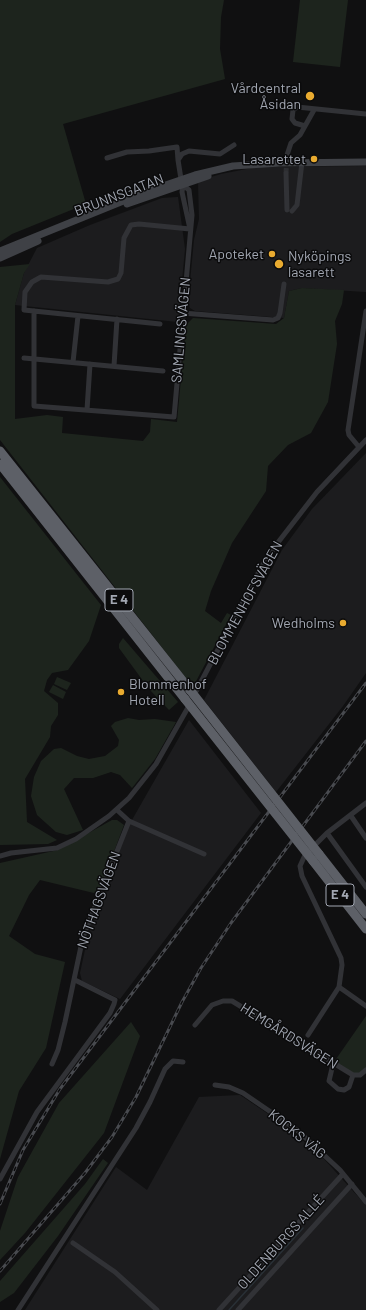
<!DOCTYPE html>
<meta charset="utf-8">
<style>
body{margin:0}
canvas{display:block;background:#101011}
</style>
<canvas width="366" height="1310"></canvas>
<script>
const g = document.querySelector('canvas').getContext('2d');
g.lineJoin = 'round';
function fillPath(path, color) {
  g.fillStyle = color;
  g.fill(path, 'evenodd');
}
function poly(rows) {
  const path = new Path2D();
  for (const r of rows) {
    path.moveTo(r[0], r[1]);
    for (let i = 2; i < r.length; i += 2) path.lineTo(r[i], r[i + 1]);
  }
  return path;
}
function strokePath(path, color, width, dash) {
  g.strokeStyle = color;
  g.lineWidth = width;
  g.lineCap = dash ? 'butt' : 'round';
  g.setLineDash(dash || []);
  g.stroke(path);
}
function write(font, color, halo, rows, align = 'center') {
  g.font = font + ' Barlow,sans-serif';
  g.lineWidth = 3;
  g.setLineDash([]);
  g.textBaseline = 'middle';
  g.strokeStyle = halo;
  g.fillStyle = color;
  for (const [text, x, y, turn = 0] of rows) {
    g.save();
    g.translate(x, y);
    g.rotate((+turn || 0) * Math.PI / 180);
    g.textAlign = isNaN(turn) ? turn : align;
    if (halo) g.strokeText(text, 0, 0);
    g.fillText(text, 0, 0);
    g.restore();
  }
}
const built = poly([
 [366,166,366,292,302,288,289,291,284,318,195,311,190,308,188,303,194,240,199,219,198,181,221,174,257,167],
 [178,197,185,249,178,322,15,305,24,273,37,248,90,225,162,198],
 [366,453,366,673,343,706,276,792,204,700,282,550,312,509],
 [189,720,261,813,120,999,82,981,80,973,91,922,128,827],
 [240,1095,286,1126,324,1159,362,1201,366,1200,366,1310,25,1310,116,1167,147,1190,199,1097]
]);
const green = poly([
 [0,0,224,0,221,17,220,49,225,79,63,124,86,204,12,234,0,242],
 [300,0,348,0,340,67,293,62],
 [30,264,24,273,15,305,15,419,47,415,63,417,62,433,143,441,150,432,151,419,177,422,186,325,193,318,276,324,284,318,289,291,302,288,344,290,342,304,335,321,337,344,328,402,311,433,288,445,268,466,266,491,232,543,211,591,205,611,221,623,227,613,231,615,193,687,0,440,0,267],
 [0,477,101,605,89,641,68,670,52,673,47,680,44,691,58,703,58,715,51,726,50,737,25,779,27,822,57,840,48,844,0,845],
 [123,638,178,702,169,710,149,689,119,648,119,644],
 [57,677,71,683,67,690,54,684],
 [53,685,66,692,63,699,49,692],
 [128,718,139,720,155,719,176,722,155,759,132,788,120,775,111,772,93,778,74,778,64,789,83,830,67,835,56,832,37,815,31,796,34,777,41,761,54,749,61,748,77,756,89,759,105,756,118,746,119,740,111,726,115,722],
 [112,820,117,820,124,825,98,894,40,880,29,895,9,936,35,954,65,962,46,1048,19,1091,0,1159,0,863,58,850],
 [366,1016,366,1069,355,1075,334,1062],
 [131,1022,140,1036,104,1133,25,1233,0,1260,0,1231,18,1177,59,1103],
 [103,1159,108,1163,58,1236,14,1293,0,1302,0,1281,85,1184]
]);
const stream = poly([
 [229,1310,303,1228]
]);
const minorTunnel = poly([
 [286,173,287,155]
]);
const minor = poly([
 [305,126,295,123,292,119,293,110,297,107,366,114],
 [287,155,291,143,300,135,314,110],
 [107,158,127,152,149,151,177,147,178,160],
 [286,173,287,210],
 [181,179,178,160,182,154,189,151,220,154,234,145],
 [292,211,297,205,302,162],
 [34,311,34,406,174,417,192,215,189,190,183,185,182,192,190,229],
 [182,313,273,320,278,318,280,313,284,284],
 [160,324,24,310,25,292,32,282,41,277,108,282,118,279,121,273,124,238,131,225,139,224,190,229],
 [24,358,163,371],
 [73,362,78,316],
 [114,366,117,319],
 [87,410,90,364],
 [359,447,349,435,348,430,366,311],
 [193,697,262,566,276,545,317,492,366,440],
 [351,816,366,838],
 [129,821,204,854],
 [327,833,366,887],
 [0,856,11,853,57,848,76,839,109,816,129,798,156,764,190,704],
 [339,987,366,1006],
 [195,1025,212,1005,223,1001,232,1001,353,1075,360,1075,366,1070],
 [308,1035,339,987,342,965,341,958,302,876,300,866,305,855,327,833,366,803],
 [52,1064,58,1050,65,1022,83,937,129,821,117,810],
 [333,1064,329,1081,338,1089,344,1090,349,1087,353,1075],
 [215,1085,229,1087,243,1093,297,1130,340,1170,366,1202],
 [0,1179,37,1112,110,1013,114,1004,115,1000,75,980],
 [73,1243,115,1272,157,1310],
 [18,1310,136,1128,150,1102,165,1069,173,1061,183,1062],
 [219,1310,343,1174],
 [238,1310,352,1184]
]);
const secondary = poly([
 [127,204,208,176],
 [0,251,148,191,195,175,233,166,280,163,366,162],
 [0,258,38,241]
]);
const motorway = poly([
 [0,451,190,690],
 [0,464,185,699],
 [319,854,366,914],
 [313,861,366,929]
]);
const rail = poly([
 [0,1204,23,1150,60,1089,366,683],
 [0,1271,85,1173,112,1137,136,1097,182,1002,201,968,231,923,366,741]
]);
const motorwayBridge = poly([
 [190,690,319,854],
 [185,699,313,861]
]);
const markers = [
 [310,96,5,"#e9ab30"],
 [314,159,4,"#e9ab30"],
 [272,254,4,"#e9ab30"],
 [279,264,5,"#e9ab30"],
 [343,623,4,"#e9ab30"],
 [121,692,4,"#e9ab30"]
];
const shields = [
 [119,600,28],
 [340,895,28]
];
const shieldNames = [
 ["E 4",119,600],
 ["E 4",340,895]
];
const poiNames = [
 ["Vårdcentral",301,88],
 ["Åsidan",301,104],
 ["Lasarettet",306,159],
 ["Apoteket",264,254],
 ["Nyköpings",288,256,"left"],
 ["lasarett",288,272,"left"],
 ["Wedholms",335,623],
 ["Blommenhof",129,684,"left"],
 ["Hotell",129,700,"left"]
];
const streetNames = [
 ["BRUNNSGATAN",119,195,-21],
 ["SAMLINGSVÄGEN",181,330,-85],
 ["BLOMMENHOFSVÄGEN",245,603,-61],
 ["NÖTHAGSVÄGEN",99,900,-70],
 ["HEMGÅRDSVÄGEN",289,1036,32],
 ["KOCKS VÄG",297,1134,39],
 ["OLDENBURGS ALLÉ",281,1242,-48]
];
fillPath(built, '#1c1c1e');
fillPath(green, '#1d241d');
strokePath(stream, '#293036', 1.5);
strokePath(minorTunnel, '#2d2e31', 5, [5, 2.5]);
strokePath(minor, '#313236', 5);
strokePath(secondary, '#3f4146', 7);
strokePath(motorway, '#5d6067', 9);
strokePath(rail, '#484a4f', 3);
strokePath(rail, '#0b0b0c', 1.5, [4.5]);
strokePath(motorwayBridge, '#5d6067', 9);
for (const [x, y, r, color] of markers) {
  const dot = new Path2D();
  dot.arc(x, y, r, 0, 2 * Math.PI);
  g.fillStyle = color;
  g.fill(dot);
  strokePath(dot, '#0b0b0c', 1.5);
}
for (const [x, y, w] of shields) {
  const box = new Path2D();
  box.roundRect(x - w / 2, y - 11, w, 22, 3);
  g.fillStyle = '#0b0b0c';
  g.fill(box);
  strokePath(box, '#a2a7b2', 1);
}
write('bold 13px', '#a2a7b2', null, shieldNames);
write('14px', '#a2a7b2', '#0b0b0c', poiNames, 'right');
write('14px', '#a2a7b2', '#0b0b0c', streetNames);
</script>
